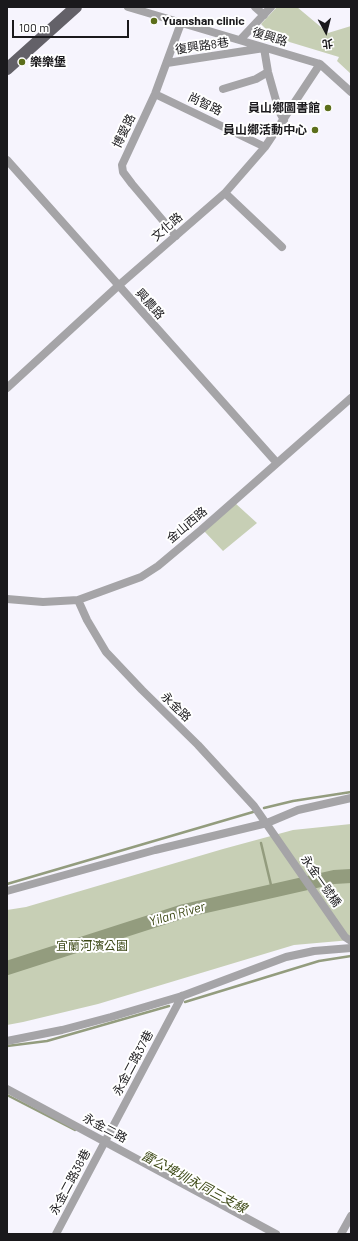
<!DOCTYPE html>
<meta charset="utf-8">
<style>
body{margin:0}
#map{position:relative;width:358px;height:1241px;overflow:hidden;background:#f6f4fd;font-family:Barlow,"Noto Sans TC",sans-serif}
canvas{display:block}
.frame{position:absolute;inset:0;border:8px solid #1a191c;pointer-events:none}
.north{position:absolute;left:306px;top:12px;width:40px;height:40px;-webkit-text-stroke:3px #fff;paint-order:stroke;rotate:173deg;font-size:11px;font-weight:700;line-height:16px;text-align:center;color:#1a191c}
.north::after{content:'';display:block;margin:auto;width:14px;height:18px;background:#1a191c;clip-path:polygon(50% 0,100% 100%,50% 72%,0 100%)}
.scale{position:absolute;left:12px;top:20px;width:117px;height:18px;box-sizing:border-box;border:2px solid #1a191c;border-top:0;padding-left:5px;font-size:12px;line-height:14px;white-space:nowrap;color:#1a191c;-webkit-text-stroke:3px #fff;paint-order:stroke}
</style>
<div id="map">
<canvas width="358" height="1241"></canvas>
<div class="frame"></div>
<div class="north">北</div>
<div class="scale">100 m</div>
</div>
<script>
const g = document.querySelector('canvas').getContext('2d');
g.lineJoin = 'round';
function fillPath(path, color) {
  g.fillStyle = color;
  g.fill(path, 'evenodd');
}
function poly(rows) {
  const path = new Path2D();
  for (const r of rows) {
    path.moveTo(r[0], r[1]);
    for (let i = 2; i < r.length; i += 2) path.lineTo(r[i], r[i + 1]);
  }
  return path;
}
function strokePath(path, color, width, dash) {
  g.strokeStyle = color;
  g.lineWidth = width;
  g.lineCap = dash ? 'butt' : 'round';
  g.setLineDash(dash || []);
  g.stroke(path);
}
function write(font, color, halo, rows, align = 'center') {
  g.font = font + ' Barlow,"Noto Sans TC",sans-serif';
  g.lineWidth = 4;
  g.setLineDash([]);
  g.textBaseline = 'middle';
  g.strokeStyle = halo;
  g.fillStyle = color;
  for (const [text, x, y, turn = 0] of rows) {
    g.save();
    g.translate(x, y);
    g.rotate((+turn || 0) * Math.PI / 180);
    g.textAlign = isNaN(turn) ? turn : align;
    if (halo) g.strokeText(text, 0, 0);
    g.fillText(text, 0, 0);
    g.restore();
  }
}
const green = poly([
 [277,7,297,7,328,33,351,26,351,74,337,61,339,57,263,34,266,29,261,24],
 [235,503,257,523,223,551,204,531],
 [351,824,351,940,294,945,98,1004,23,1022,7,1025,7,910,26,907,223,849,293,830]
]);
const stream = poly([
 [264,808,293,801,351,792],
 [261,843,271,885],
 [7,884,253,812],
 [185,1002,319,961,351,956],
 [7,1046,47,1041,169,1006],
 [7,1095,75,1130]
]);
const river = poly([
 [7,968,184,911,334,877,351,876]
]);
const street = poly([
 [128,7,320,64,351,92],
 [255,7,264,15],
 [240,40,271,7],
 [167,63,264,48,268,72,279,111,284,120],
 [223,89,256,79,268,72],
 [155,94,265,147],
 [7,160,277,463],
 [225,193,282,247],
 [176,236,132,184,123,172,122,165,155,94,181,23],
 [7,388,118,286,225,193,265,147,320,64],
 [7,599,43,602,78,600,141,577,158,566,201,530,351,398],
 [78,600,87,620,106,652,142,690,198,745,254,806,345,937,351,941],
 [7,891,155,850,267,823,298,810,351,798],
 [7,1041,62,1030,111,1017,182,996,286,957,314,951,351,948],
 [7,1089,276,1234],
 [56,1234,182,996],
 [341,1234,351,1216]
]);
const primary = poly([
 [7,69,76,7]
]);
const markers = [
 [154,21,4,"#5c6e1b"],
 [22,62,4,"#5c6e1b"],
 [328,108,4,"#5c6e1b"],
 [315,130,4,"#5c6e1b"]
];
const poiNames = [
 ["Yuanshan clinic",162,21],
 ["樂樂堡",30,62],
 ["員山鄉圖書館",320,108,"right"],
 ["員山鄉活動中心",307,130,"right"]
];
const streetNames = [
 ["復興路",270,37,17],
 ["復興路8巷",202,46,-8],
 ["尚智路",205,104,26],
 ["博愛路",124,131,-64],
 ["文化路",167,227,-41],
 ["興農路",150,304,48],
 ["金山西路",187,525,-40],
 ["永金路",176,707,44],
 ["永金一號橋",321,881,55],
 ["永金二路37巷",133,1063,-62],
 ["永金二路",105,1128,28],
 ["永金二路38巷",70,1182,-62]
];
const parkNames = [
 ["宜蘭河濱公園",92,946]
];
const waterNames = [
 ["Yilan River",177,914,-16],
 ["雷公埤圳永同三支線",194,1182,28]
];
fillPath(green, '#c7cfb5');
strokePath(stream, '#939c7e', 2.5);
strokePath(river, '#939c7e', 14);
strokePath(street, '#a5a4a7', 8);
strokePath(primary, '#636168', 12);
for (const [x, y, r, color] of markers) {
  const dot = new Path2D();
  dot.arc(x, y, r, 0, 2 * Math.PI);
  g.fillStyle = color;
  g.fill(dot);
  strokePath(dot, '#fff', 1.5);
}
write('bold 12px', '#1a191c', '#fff', poiNames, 'left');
write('12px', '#1a191c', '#fff', streetNames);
write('12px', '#3b4715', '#fff', parkNames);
write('italic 13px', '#3b4714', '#fff', waterNames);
</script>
